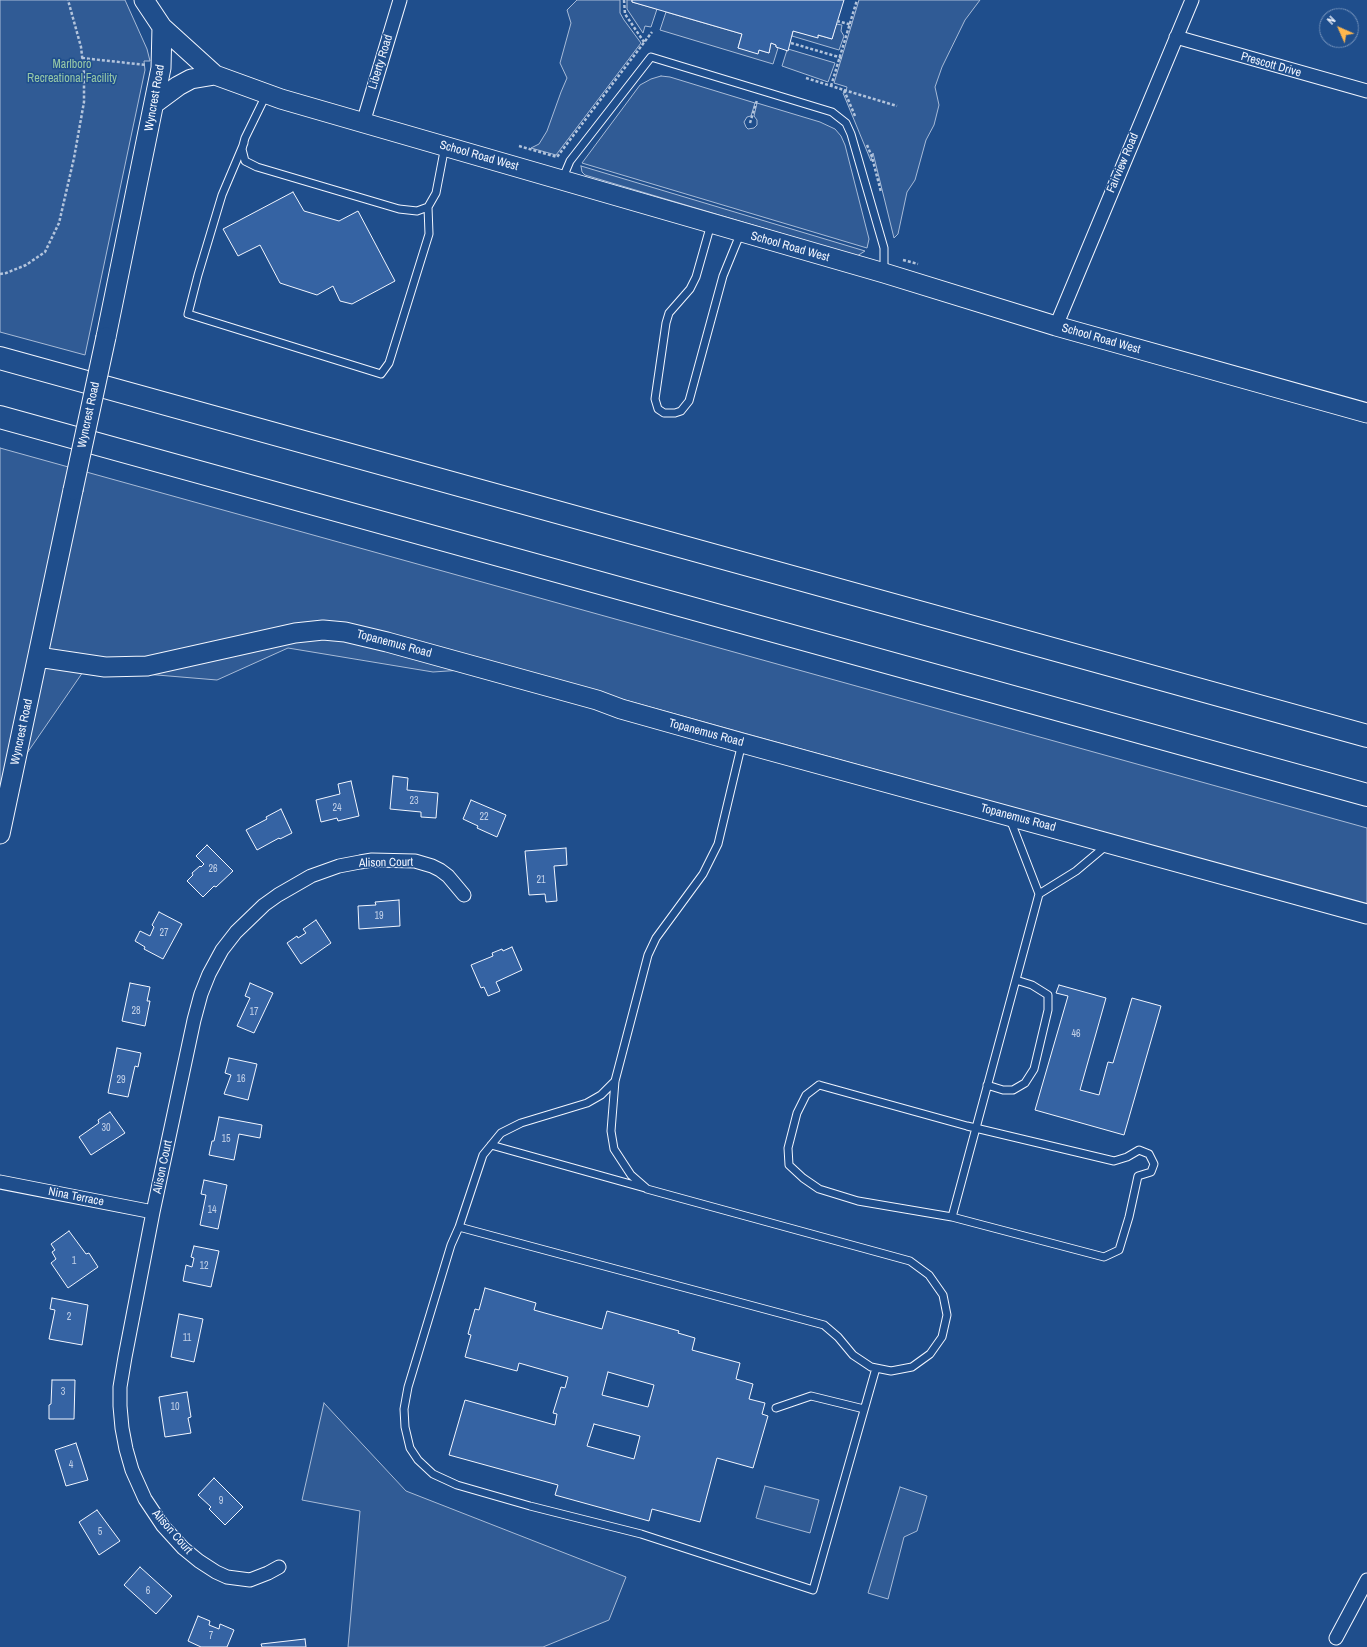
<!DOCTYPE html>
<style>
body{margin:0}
#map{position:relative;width:1367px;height:1647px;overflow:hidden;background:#1f4e8c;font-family:"Archivo Narrow",sans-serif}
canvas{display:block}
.north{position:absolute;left:1319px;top:8px;width:40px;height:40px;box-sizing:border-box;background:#1f4e8c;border:1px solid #7391ba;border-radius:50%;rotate:315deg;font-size:11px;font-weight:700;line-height:16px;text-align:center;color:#f2f6ff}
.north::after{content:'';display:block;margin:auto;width:14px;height:18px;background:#ffb74d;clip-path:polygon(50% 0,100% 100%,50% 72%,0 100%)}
</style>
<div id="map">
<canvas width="1367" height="1647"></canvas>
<div class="north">N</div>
</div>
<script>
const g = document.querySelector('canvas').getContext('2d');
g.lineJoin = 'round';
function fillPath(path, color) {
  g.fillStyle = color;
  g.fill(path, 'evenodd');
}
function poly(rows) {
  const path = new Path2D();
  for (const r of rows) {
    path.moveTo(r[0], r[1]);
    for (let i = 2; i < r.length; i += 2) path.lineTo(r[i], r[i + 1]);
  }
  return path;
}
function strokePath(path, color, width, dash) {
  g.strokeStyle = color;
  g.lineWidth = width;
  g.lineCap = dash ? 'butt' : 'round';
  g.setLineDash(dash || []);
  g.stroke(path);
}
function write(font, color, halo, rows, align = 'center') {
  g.font = font + ' "Archivo Narrow",sans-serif';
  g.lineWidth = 3;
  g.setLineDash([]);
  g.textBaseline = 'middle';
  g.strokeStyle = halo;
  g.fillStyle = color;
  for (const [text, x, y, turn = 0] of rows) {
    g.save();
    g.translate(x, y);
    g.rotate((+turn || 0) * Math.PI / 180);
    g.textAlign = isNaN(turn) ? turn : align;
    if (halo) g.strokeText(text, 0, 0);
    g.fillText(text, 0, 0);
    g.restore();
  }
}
const built = poly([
 [0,0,125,0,147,49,150,61,144,61,145,70,85,355,0,332,0,0],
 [577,0,620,0,620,13,624,20,641,43,556,155,531,148,539,144,547,131,561,92,567,78,560,63,571,23,567,10,577,0],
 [627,0,632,0,632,2,657,9,651,27,645,26,643,33,627,9,627,0],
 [859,0,980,0,965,20,942,67,935,87,939,105,934,125,926,140,915,180,907,192,898,234,894,238,873,153,871,161,843,93,846,91,847,87,834,83,859,0],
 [666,12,742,34,738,48,759,50,769,53,771,43,776,45,776,47,778,48,773,64,660,30,666,12],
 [836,24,842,25,841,31,844,36,839,50,792,36,793,31,818,37,818,35,832,39,836,24],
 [788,49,835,63,828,82,782,66,787,50,788,49],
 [661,76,670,77,755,103,751,116,747,117,744,122,746,127,748,129,754,128,757,125,757,120,754,116,757,103,820,122,835,129,841,136,845,145,869,239,867,248,582,163,640,85,651,79,661,76],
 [581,166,865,251,857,256,585,175,582,172,581,166],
 [0,448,1367,828,1367,906,506,667,433,672,288,648,217,680,85,669,12,775,0,833,0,448],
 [324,1403,406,1491,626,1577,609,1620,543,1647,348,1647,360,1511,302,1500,324,1403],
 [765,1486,819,1500,810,1533,756,1518,765,1486],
 [900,1487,927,1496,917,1531,904,1537,888,1599,868,1593,900,1487]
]);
const building = poly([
 [632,0,844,0,832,39,818,35,818,38,793,31,788,51,776,47,776,45,771,43,769,53,759,50,758,54,738,48,742,34,632,2,632,0],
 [293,192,304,211,339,221,358,211,395,281,352,304,340,301,333,286,317,295,280,283,260,245,238,256,223,229,293,192],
 [393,776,408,778,407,790,438,793,436,818,421,817,421,812,390,809,393,776],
 [351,781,359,816,338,821,337,818,321,822,316,800,340,794,338,784,351,781],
 [471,800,506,815,497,837,477,828,478,826,463,819,471,800],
 [281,809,292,833,280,839,279,838,257,850,246,830,267,819,266,817,281,809],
 [207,845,233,871,216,887,214,886,203,897,187,881,193,875,192,873,200,866,201,867,204,864,196,856,207,845],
 [566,848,567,865,554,866,557,901,546,902,545,894,529,895,525,851,566,848],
 [399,900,400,926,359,929,358,906,376,905,375,902,399,900],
 [159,912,182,924,163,959,144,949,145,947,135,941,140,931,150,936,154,927,152,925,159,912],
 [316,920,331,943,301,964,287,943,297,936,298,938,306,933,303,929,316,920],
 [512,947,522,970,496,982,500,991,488,996,484,987,481,988,471,965,493,956,492,953,502,949,503,951,512,947],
 [130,983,150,987,147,1001,150,1001,145,1026,122,1021,130,983],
 [250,983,273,993,254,1033,237,1026,250,998,245,996,250,983],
 [1059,985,1106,998,1080,1090,1099,1095,1108,1062,1113,1063,1132,998,1161,1006,1124,1135,1035,1110,1068,996,1056,993,1059,985],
 [117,1048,141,1053,138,1067,135,1066,128,1097,108,1093,117,1048],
 [229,1058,257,1064,248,1100,224,1094,231,1075,225,1073,229,1058],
 [110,1112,125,1133,91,1155,79,1137,99,1123,98,1120,110,1112],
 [219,1117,262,1125,260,1138,239,1134,234,1160,209,1155,212,1141,214,1141,219,1117],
 [204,1180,227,1185,218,1229,200,1225,206,1195,201,1194,204,1180],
 [69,1231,86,1254,89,1253,98,1267,68,1288,51,1263,56,1259,52,1252,55,1250,51,1244,69,1231],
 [194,1246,219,1251,211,1287,183,1281,186,1265,192,1267,194,1258,191,1257,194,1246],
 [485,1288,536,1303,534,1310,602,1329,607,1311,679,1331,678,1333,695,1338,692,1350,740,1363,736,1379,753,1384,749,1399,765,1403,762,1414,768,1416,753,1468,717,1458,700,1522,652,1509,649,1521,555,1495,558,1485,449,1455,465,1400,555,1425,557,1414,553,1413,561,1387,565,1388,568,1377,519,1363,517,1371,465,1357,471,1335,468,1334,475,1309,479,1310,485,1288],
 [608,1372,654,1385,648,1407,602,1395,608,1372],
 [594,1424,640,1436,634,1459,587,1446,594,1424],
 [52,1298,88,1305,82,1345,49,1339,55,1310,50,1309,52,1298],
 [179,1314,203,1319,194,1362,171,1357,179,1314],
 [52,1380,75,1380,74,1419,49,1419,49,1405,51,1404,52,1380],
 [187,1392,191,1417,188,1418,191,1433,165,1437,159,1397,187,1392],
 [76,1443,88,1480,66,1486,55,1450,76,1443],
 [214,1478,243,1507,225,1525,209,1509,211,1507,198,1495,214,1478],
 [97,1510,120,1541,99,1555,79,1522,97,1510],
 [140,1567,172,1596,156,1614,124,1585,140,1567],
 [198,1616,210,1621,209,1625,219,1629,220,1624,234,1630,227,1647,201,1647,188,1641,198,1616],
 [305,1639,306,1647,262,1647,261,1644,305,1639]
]);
const path = poly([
 [624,0,625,14,644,42],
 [837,21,852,25],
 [791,43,842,58],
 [82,58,146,65],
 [806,78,844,90,855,116],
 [831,86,857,0],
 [844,90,897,106],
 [750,123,757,100],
 [867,145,872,157,881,192],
 [519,146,557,157,652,32],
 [903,260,918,264],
 [0,274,6,273,26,265,45,252,59,223,74,158,84,102,84,73,81,47,68,0]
]);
const lane = poly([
 [266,95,245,138,242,149,245,161,257,167,399,209,417,211,428,207,436,193,445,146],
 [244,143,222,195,198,275,188,314,381,374,389,363,429,234,428,207],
 [562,180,570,161,651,57,832,112,846,123,851,134,884,248,884,271],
 [711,224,696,277,690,289,669,313,666,323,655,399,658,409,664,413,675,413,681,411,689,401,723,276,741,232],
 [1039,894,1076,871,1107,845],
 [615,1081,601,1095,587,1103,521,1123,501,1133,483,1155,459,1227,824,1325,838,1337,853,1355,871,1367,891,1371,912,1367,930,1354,942,1337,947,1315,943,1295,929,1275,910,1261,647,1189,631,1175,614,1149,611,1131,615,1081,648,955,656,938,703,874,718,844,742,743],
 [819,1085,967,1126,1114,1161,1127,1157,1139,1150,1149,1154,1154,1164,1151,1172,1138,1176,1129,1217,1119,1250,1104,1257,952,1217,858,1201,819,1189,803,1178,789,1165,788,1148,797,1113,806,1095,819,1085],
 [987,1085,1003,1090,1013,1090,1025,1083,1034,1069,1048,1010,1048,995,1032,985,1016,980],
 [491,1145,645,1188],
 [952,1217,1039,894,1010,819],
 [459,1227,451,1245,408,1387,404,1409,405,1427,410,1448,418,1460,433,1474,457,1485,530,1506,641,1534,813,1590,876,1368],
 [776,1408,811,1396,864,1409]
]);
const street = poly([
 [1176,37,1367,91],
 [363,123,400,0],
 [1056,326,1192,0],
 [0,1182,153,1212],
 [279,1567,268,1573,250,1580,227,1577,216,1572,199,1561,183,1548,163,1526,145,1499,132,1470,126,1449,122,1428,120,1406,120,1387,125,1357,153,1212,194,1020,201,994,209,974,222,950,236,932,264,905,278,895,311,876,339,866,360,862,372,860,415,861,432,866,440,870,448,876,464,895],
 [1336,1638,1367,1580]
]);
const secondary = poly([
 [162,27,215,75,281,99,884,273,1056,326,1367,413],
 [155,103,178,86,191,79,215,75],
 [106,337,161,68,162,27,144,0],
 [38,657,105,667,147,666,295,633,323,630,345,632,387,642,597,700,621,709,742,743,1367,914],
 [0,834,73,490]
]);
const highway = poly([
 [0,358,1367,736],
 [0,417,1367,795]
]);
const secondaryBridge = poly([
 [73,490,106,337]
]);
const numberNames = [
 ["23",414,801],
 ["24",337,808],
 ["22",484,817],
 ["26",213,869],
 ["21",541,880],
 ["19",379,916],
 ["27",164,933],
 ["28",136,1011],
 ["17",254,1012],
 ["46",1076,1034],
 ["16",241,1079],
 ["29",121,1080],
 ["30",106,1128],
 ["15",226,1139],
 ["14",212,1210],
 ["1",74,1261],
 ["12",204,1266],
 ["2",69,1317],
 ["11",187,1338],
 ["3",63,1392],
 ["10",175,1407],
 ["4",71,1465],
 ["9",221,1501],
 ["5",100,1532],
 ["6",148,1591],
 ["7",211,1636]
];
const streetNames = [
 ["Liberty Road",381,62,-73],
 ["Prescott Drive",1271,65,16],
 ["Wyncrest Road",155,98,-80],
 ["School Road West",479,156,16],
 ["Fairview Road",1123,163,-67],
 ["School Road West",790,247,16],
 ["School Road West",1101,339,16],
 ["Wyncrest Road",89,415,-78],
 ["Topanemus Road",394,644,15],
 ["Wyncrest Road",22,732,-78],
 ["Topanemus Road",706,733,15],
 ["Topanemus Road",1018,818,15],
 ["Alison Court",386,863,-1],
 ["Alison Court",163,1167,-78],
 ["Nina Terrace",76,1197,11],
 ["Alison Court",172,1532,49]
];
const parkNames = [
 ["Marlboro",72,65],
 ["Recreational Facility",72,79]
];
fillPath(built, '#305b95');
strokePath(built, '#a8bbd7', 1);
fillPath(building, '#3563a3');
strokePath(building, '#f2f6ff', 1);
strokePath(lane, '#f2f6ff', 9);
strokePath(street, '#f2f6ff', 15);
strokePath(secondary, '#f2f6ff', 21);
strokePath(highway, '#f2f6ff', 24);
strokePath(path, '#b3c4dc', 2.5, [3, 2]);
strokePath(lane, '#1f4e8c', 7);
strokePath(street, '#1f4e8c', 13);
strokePath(secondary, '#1f4e8c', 19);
strokePath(highway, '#1f4e8c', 22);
strokePath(secondaryBridge, '#f2f6ff', 21, []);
strokePath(secondaryBridge, '#1f4e8c', 19);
write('10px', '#c3d1e8', null, numberNames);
write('12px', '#f2f6ff', '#1f4e8c', streetNames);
write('12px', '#97c8a6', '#1f4e8c', parkNames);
</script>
